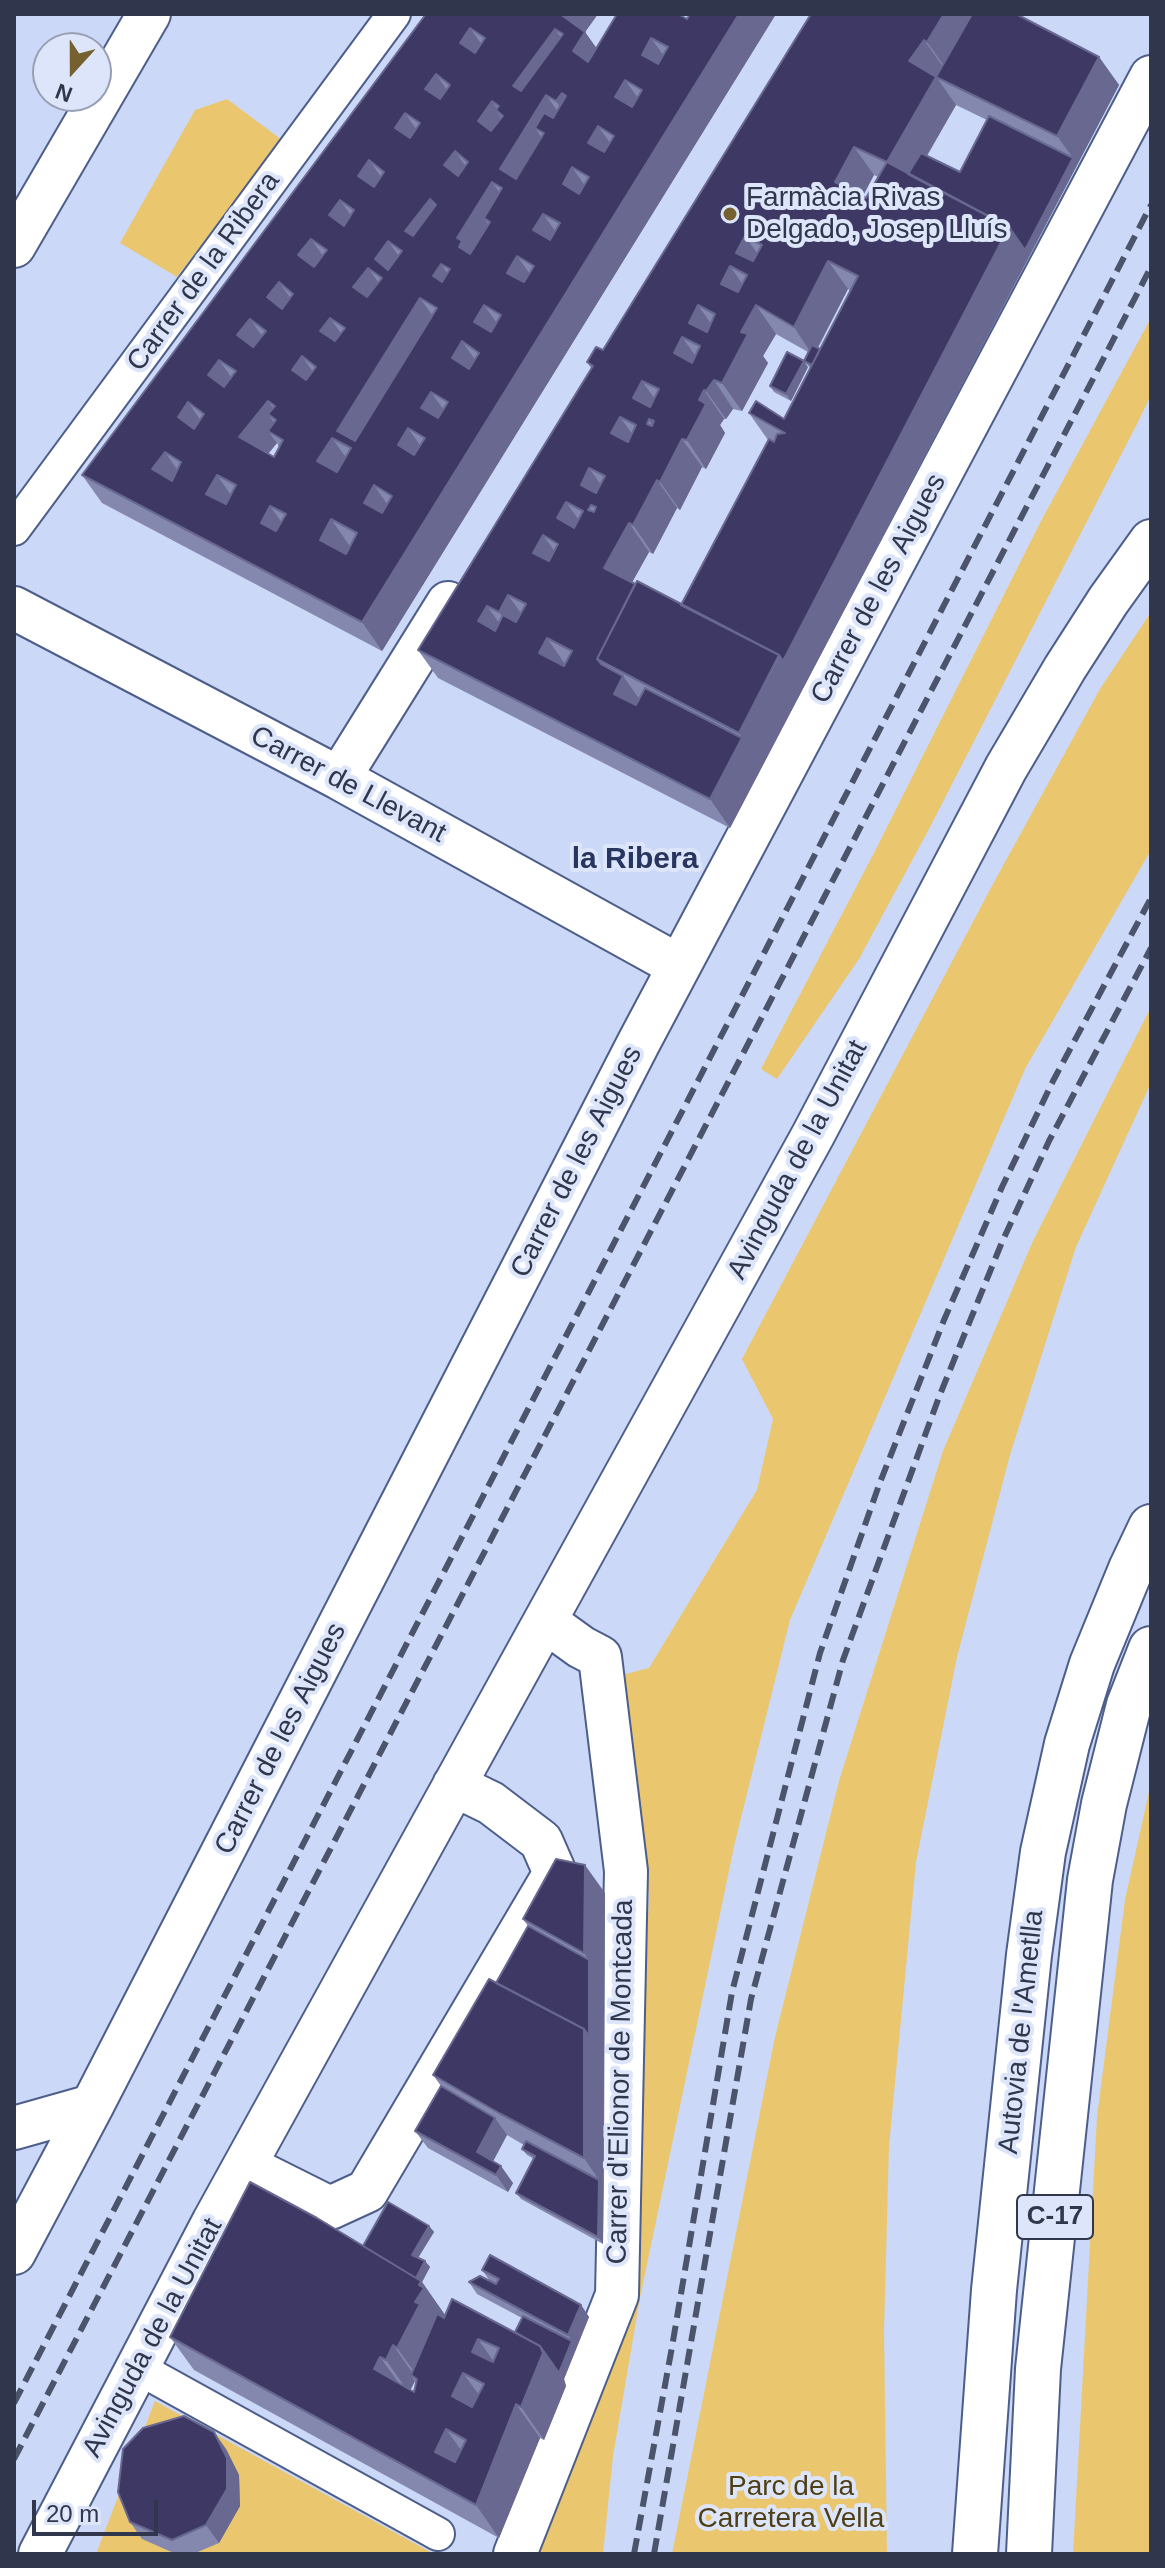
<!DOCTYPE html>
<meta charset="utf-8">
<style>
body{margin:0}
#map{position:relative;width:1165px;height:2568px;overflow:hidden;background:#cbd8f7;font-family:Helvetica,sans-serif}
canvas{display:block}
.frame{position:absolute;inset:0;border:16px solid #30374c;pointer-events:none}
.north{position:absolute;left:32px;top:32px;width:80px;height:80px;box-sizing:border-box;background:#dde5fa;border:2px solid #989fb4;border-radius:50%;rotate:201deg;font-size:22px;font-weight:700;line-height:32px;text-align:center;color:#30374c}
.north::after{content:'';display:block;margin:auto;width:28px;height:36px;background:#74612f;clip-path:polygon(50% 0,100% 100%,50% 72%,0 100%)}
.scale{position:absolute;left:32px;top:2500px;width:126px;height:36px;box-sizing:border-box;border:4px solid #30374c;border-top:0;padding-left:10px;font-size:24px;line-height:28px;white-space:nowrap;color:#30374c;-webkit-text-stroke:6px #dde5fa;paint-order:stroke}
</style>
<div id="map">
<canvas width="1165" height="2568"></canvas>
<div class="frame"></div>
<div class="north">N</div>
<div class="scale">20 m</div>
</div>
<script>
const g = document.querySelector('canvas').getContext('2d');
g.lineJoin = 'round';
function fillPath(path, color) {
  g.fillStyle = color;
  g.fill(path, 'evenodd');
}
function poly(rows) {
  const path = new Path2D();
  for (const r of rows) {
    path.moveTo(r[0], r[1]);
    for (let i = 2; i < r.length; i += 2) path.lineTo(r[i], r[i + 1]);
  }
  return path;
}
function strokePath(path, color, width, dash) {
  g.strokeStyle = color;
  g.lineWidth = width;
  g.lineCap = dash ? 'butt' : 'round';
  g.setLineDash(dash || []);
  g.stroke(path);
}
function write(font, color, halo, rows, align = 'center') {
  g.font = font + ' Helvetica,sans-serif';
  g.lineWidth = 8;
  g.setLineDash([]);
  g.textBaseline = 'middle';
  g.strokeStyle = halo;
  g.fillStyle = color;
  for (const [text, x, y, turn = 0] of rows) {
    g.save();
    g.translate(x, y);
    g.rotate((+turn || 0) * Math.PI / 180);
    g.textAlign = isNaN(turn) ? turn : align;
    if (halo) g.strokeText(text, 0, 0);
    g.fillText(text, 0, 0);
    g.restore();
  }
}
const green = poly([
 [227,99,282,140,177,277,120,243,195,110],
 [1151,318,1151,395,1138,422,928,831,859,959,777,1079,761,1069,874,853,1040,523],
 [1151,612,1151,850,1025,1069,790,1620,735,1842,640,2298,613,2456,603,2554,533,2554,640,2121,649,1895,630,1789,614,1677,649,1668,757,1490,773,1419,742,1359,993,884,1100,689],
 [1151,1007,1151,1083,1076,1247,1010,1455,957,1657,916,1862,889,2146,884,2331,887,2554,672,2554,775,2037,839,1781,943,1451,1033,1241],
 [1151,1783,1151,2554,1073,2554,1097,2117,1125,1900],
 [155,2401,434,2554,96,2554]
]);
const pedestrian = poly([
 [14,529,394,14],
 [138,2368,438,2534]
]);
const minor = poly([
 [14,246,149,14],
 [14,608,339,778,679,966],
 [339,778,448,603],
 [14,2128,92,2106],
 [246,2166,330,2208,367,2191,555,1873,541,1841,491,1803,454,1785],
 [14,2253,92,2106,639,1042,1151,77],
 [40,2554,214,2221,813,1135,1006,768,1065,668,1108,601,1151,541],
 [515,2554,617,2295,626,1871,600,1657,581,1647,545,1621]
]);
const trunk = poly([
 [975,2554,994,2290,1029,1955,1043,1852,1067,1744,1092,1664,1131,1569,1151,1527],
 [1029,2554,1038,2369,1090,1880,1104,1804,1129,1705,1151,1649]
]);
const rail = poly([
 [14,2403,1151,205],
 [14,2459,1151,267],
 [634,2554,672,2347,732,1992,820,1653,879,1485,944,1320,1002,1187,1053,1081,1151,898],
 [654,2554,751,1999,843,1660,939,1397,1002,1242,1049,1141,1151,948]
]);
const wall = poly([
 [426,14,598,14,585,32,596,48,776,14,382,651,102,503,82,475],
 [277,443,279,447,274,457,268,454],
 [811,14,1099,57,1119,85,730,828,438,678,418,650,591,368,587,362,603,350],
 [956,105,987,120,960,172,927,156],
 [874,175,878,177,866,198,863,196],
 [848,289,850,291,820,349,818,348],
 [776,334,808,352,804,361,810,368,784,419,749,413,768,440,681,605,632,582,649,552,653,554,677,508,680,510,702,467,706,469,725,433,720,425,724,419,726,419,733,409,742,411,768,363,763,356],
 [808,367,791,401,774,392,770,386],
 [605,1893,604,2186,603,2244,521,2199,516,2193,534,2159,527,2155,522,2149,524,2145,507,2135,493,2161,513,2183,508,2192,428,2148,415,2131,441,2086,433,2075,496,1983,528,1926,523,1919],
 [429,2226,434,2232,418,2258,425,2261,430,2267,422,2282,445,2315,444,2317,515,2332,522,2318,477,2294,469,2282,490,2281,482,2270,581,2305,589,2317,564,2379,566,2386,544,2440,540,2438,499,2538,194,2370,170,2337,363,2246],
 [415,2381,416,2383,414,2392,410,2390],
 [226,2449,239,2475,240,2506,219,2543,193,2554,176,2554,142,2539,130,2522]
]);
const shadedWall = poly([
 [559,14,598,14,585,32,605,60,593,79,573,51],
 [739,14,776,14,382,651,362,622],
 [944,14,981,14,947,70,927,42],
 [470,28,490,56,480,71,460,43],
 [555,29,575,57,547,96,566,124,544,133,535,128,550,149,515,191,500,169,513,86],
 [651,38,671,66,661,83,642,55],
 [924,40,944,68,937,78,956,105,908,188,887,162,909,61],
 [1099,57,1119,85,730,828,710,799,742,738,739,733,1009,227,1073,158,1057,136],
 [436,74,455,102,445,117,425,89],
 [625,80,645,108,635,126,615,97],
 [562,93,582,121,576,130,556,101],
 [492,101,501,115,496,110,511,132,498,149,478,121],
 [405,113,425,142,415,156,395,128],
 [598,126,618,154,608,171,588,143],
 [854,147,874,175,855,210,835,182],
 [455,151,475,180,464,194,444,165],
 [369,160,389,188,378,204,358,176],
 [572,167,592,196,583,212,563,184],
 [492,182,512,210,490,222,484,218,496,236,478,264,459,247,457,238],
 [430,199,449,228,425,260,405,231],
 [340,200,360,228,349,243,329,215],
 [543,214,563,242,553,259,533,230],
 [745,236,765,264,756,281,736,253],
 [311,239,331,267,318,284,298,255],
 [388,241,408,269,395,287,375,259],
 [517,256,537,284,527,301,507,273],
 [828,261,848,289,813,356,794,327],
 [441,264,461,293,433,276],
 [730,266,750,295,741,312,721,284],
 [368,268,388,296,373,315,353,287],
 [279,282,299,310,287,326,267,297],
 [420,298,440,326,358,458,337,431],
 [484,305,504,333,494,351,474,322],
 [698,305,718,334,709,352,689,323],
 [756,305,776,334,763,356,768,363,742,411,722,383,741,332],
 [330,318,350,346,340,360,320,331],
 [250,319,270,347,257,364,237,335],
 [682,337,702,365,694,382,674,353],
 [462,341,482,370,472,387,452,358],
 [302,356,322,385,312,398,292,370],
 [219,360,239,388,227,403,208,375],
 [804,361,808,367,791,401,786,394],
 [714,380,733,409,726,419,706,391],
 [642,381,662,409,653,426,633,398],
 [704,390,724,419,720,425,725,433,706,469,687,440,699,400],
 [431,392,451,420,441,437,421,408],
 [268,401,288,429,268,414,283,436,268,431,277,443,259,465,239,437],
 [188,402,208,431,198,446,178,417],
 [620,417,640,445,631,461,611,433],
 [408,428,428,457,418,474,398,445],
 [332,438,352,466,337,489,317,461],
 [682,439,702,467,680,510,660,482],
 [165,452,185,481,171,498,152,469],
 [589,468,609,496,600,513,581,485],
 [217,475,237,504,226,522,206,494],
 [657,480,677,508,653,554,633,525],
 [374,485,394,514,384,531,364,503],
 [566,502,586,530,577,547,557,518],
 [270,506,290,534,281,552,261,523],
 [331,519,351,548,340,568,320,540],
 [629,523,649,552,624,597,604,568],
 [543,535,563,563,553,581,533,553],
 [508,595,528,623,519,641,499,612],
 [487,606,507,634,498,650,478,621],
 [547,638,567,667,559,682,539,653],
 [623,676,643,704,634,722,614,694],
 [585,1865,605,1893,603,2244,598,2237,599,2180,584,2158,584,2029,589,1960,584,1953],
 [495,2118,507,2135,489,2169,477,2152],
 [501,2166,513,2183,508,2192,496,2175],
 [429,2226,434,2232,416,2261,412,2255],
 [425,2261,430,2267,422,2282,445,2315,444,2316,447,2322,421,2381,397,2348,415,2302,410,2289],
 [581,2305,589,2317,564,2379,559,2373,572,2341,568,2335],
 [478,2339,501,2372,472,2352],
 [393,2345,416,2378,411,2375,415,2381,409,2393,386,2360],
 [540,2346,564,2379,566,2386,544,2440,521,2407],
 [380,2357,404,2390,374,2369],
 [463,2373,487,2406,476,2430,452,2396],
 [516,2404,540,2438,499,2538,476,2505],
 [446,2429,470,2463,459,2485,435,2452],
 [214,2432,226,2449,239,2475,240,2506,219,2543,206,2525]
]);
const building = poly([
 [426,14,560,14,585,32,573,51,588,62,617,14,678,14,687,19,690,14,739,14,362,622,82,475,426,14],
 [470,28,485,38,475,53,460,43,470,28],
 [555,29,563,34,521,91,513,86,555,29],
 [651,38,668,47,658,64,642,55,651,38],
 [436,74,450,85,440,99,425,89,436,74],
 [625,80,642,90,632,107,615,97,625,80],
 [562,93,566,96,553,118,544,113,535,128,544,133,516,179,500,169,546,95,556,101,562,93],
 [492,101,499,106,496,110,503,116,491,131,478,121,492,101],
 [405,113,420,123,410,138,395,128,405,113],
 [598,126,614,136,604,152,588,143,598,126],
 [455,151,468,162,458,176,444,165,455,151],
 [369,160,384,172,374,187,358,176,369,160],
 [572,167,589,177,579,194,563,184,572,167],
 [492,182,502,188,484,218,490,222,470,254,459,247,462,241,457,238,492,182],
 [430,199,436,205,413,236,405,231,430,199],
 [340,200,354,210,344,226,329,215,340,200],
 [543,214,560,223,550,240,533,230,543,214],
 [311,239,327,250,314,267,298,255,311,239],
 [388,241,402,251,388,270,375,259,388,241],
 [517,256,534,266,524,282,507,273,517,256],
 [441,264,450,269,442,282,433,276,441,264],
 [368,268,382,278,367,297,353,287,368,268],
 [279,282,293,294,282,309,267,297,279,282],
 [420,298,437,308,355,441,337,431,420,298],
 [484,305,501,315,491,332,474,322,484,305],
 [330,318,345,328,335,341,320,331,330,318],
 [250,319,266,331,253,347,237,335,250,319],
 [462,341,479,353,469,369,452,358,462,341],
 [302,356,316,367,306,380,292,370,302,356],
 [219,360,236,371,224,387,208,375,219,360],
 [431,392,448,402,438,418,421,408,431,392],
 [268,401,275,406,268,414,276,420,268,431,283,440,274,457,239,437,268,401],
 [188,402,204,414,194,429,178,417,188,402],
 [408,428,425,438,414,455,398,445,408,428],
 [332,438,351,448,337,472,317,461,332,438],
 [165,452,181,462,172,481,152,469,165,452],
 [217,475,236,485,226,504,206,494,217,475],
 [374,485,392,496,382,513,364,503,374,485],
 [270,506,286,514,276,531,261,523,270,506],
 [331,519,357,533,346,554,320,540,331,519],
 [811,14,944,14,927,42,924,40,909,61,936,77,887,162,854,147,835,182,866,198,887,162,1009,227,783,661,779,655,681,605,769,439,774,442,777,434,785,433,749,413,756,401,784,419,858,276,828,261,794,327,756,305,741,332,748,334,722,383,714,380,706,391,704,390,699,400,706,404,687,440,682,439,660,482,657,480,633,525,629,523,604,568,635,584,597,659,601,664,623,676,614,694,636,705,645,688,742,738,710,799,418,650,593,366,587,362,596,347,603,350,811,14],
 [745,236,762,245,753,261,736,253,745,236],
 [730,266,747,275,738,292,721,284,730,266],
 [698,305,715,314,707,332,689,323,698,305],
 [682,337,700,346,692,363,674,353,682,337],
 [642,381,659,389,650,407,633,398,642,381],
 [620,417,636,425,628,442,611,433,620,417],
 [649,419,654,421,652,426,647,424,649,419],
 [589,468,605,476,596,493,581,485,589,468],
 [566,502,583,511,574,528,557,518,566,502],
 [591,505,596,507,594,512,588,510,591,505],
 [543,535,558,544,549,561,533,553,543,535],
 [508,595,526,604,516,622,503,615,495,631,478,621,487,606,499,612,508,595],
 [547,638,572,651,564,666,539,653,547,638],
 [972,14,1016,14,1099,57,1057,136,936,77,972,14],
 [989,116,1073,158,1025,250,1009,227,908,174,921,153,960,172,989,116],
 [812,345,820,349,812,365,804,361,812,345],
 [787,352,804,361,786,394,770,386,787,352],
 [637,581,779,655,739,733,597,659,637,581],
 [556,1859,585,1865,584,1953,523,1919,556,1859],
 [528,1926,589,1960,589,2036,584,2029,496,1983,528,1926],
 [489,1979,584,2029,584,2158,499,2113,433,2075,489,1979],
 [441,2086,495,2118,477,2152,501,2166,496,2175,415,2131,441,2086],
 [526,2141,599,2180,598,2237,516,2193,535,2156,522,2149,526,2141],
 [250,2182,317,2218,421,2281,419,2285,424,2288,415,2302,420,2304,397,2348,393,2345,386,2360,380,2357,374,2369,414,2392,417,2379,411,2375,437,2314,444,2318,452,2299,540,2346,543,2353,521,2407,516,2404,476,2505,170,2337,250,2182],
 [478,2339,499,2348,493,2362,472,2352,478,2339],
 [463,2373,484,2384,472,2407,452,2396,463,2373],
 [446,2429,466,2440,455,2462,435,2452,446,2429],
 [388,2202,429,2226,412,2255,425,2261,416,2278,363,2246,388,2202],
 [490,2255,581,2305,568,2335,469,2282,480,2276,496,2284,499,2279,482,2270,490,2255],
 [523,2316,572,2341,559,2373,540,2346,515,2332,523,2316],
 [184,2416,214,2432,227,2458,227,2489,206,2525,172,2540,130,2522,118,2492,123,2449,143,2428,184,2416]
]);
const markers = [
 [730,214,8,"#74612f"]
];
const shields = [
 [1055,2217,76]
];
const shieldNames = [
 ["C-17",1055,2217]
];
const poiNames = [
 ["Farmàcia Rivas",746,198],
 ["Delgado, Josep Lluís",746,230]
];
const streetNames = [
 ["Carrer de la Ribera",204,272,-54],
 ["Carrer de les Aigues",879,589,-62],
 ["Carrer de Llevant",348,785,28],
 ["Avinguda de la Unitat",798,1160,-62],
 ["Carrer de les Aigues",577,1162,-63],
 ["Carrer de les Aigues",281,1739,-63],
 ["Autovia de l'Ametlla",1022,2032,-84],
 ["Carrer d'Elionor de Montcada",621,2082,-89],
 ["Avinguda de la Unitat",153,2338,-62]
];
const parkNames = [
 ["Parc de la",791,2487],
 ["Carretera Vella",791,2519]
];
const neighbourhoodNames = [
 ["la Ribera",635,860]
];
fillPath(green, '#eac76f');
strokePath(pedestrian, '#4d5e8b', 36);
strokePath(minor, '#4d5e8b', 46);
strokePath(trunk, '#4d5e8b', 48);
strokePath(pedestrian, '#fff', 32);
strokePath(minor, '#fff', 42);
strokePath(trunk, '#fff', 44);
strokePath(rail, '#4c546b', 6, [16, 8]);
fillPath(wall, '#8488ae');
fillPath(shadedWall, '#686891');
fillPath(building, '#3e3865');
strokePath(building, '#686891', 2);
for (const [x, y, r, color] of markers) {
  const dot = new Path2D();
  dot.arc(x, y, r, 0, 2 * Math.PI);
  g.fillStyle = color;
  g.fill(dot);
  strokePath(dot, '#dde5fa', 3);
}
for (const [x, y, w] of shields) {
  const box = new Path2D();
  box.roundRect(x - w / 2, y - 22, w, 44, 6);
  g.fillStyle = '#dde5fa';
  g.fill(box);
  strokePath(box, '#30374c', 2);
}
write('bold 26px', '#30374c', null, shieldNames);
write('28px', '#30374c', '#dde5fa', poiNames, 'left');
write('28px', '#30374c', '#dde5fa', streetNames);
write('28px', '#4f3f14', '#dde5fa', parkNames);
write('bold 30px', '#27355f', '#dde5fa', neighbourhoodNames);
</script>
